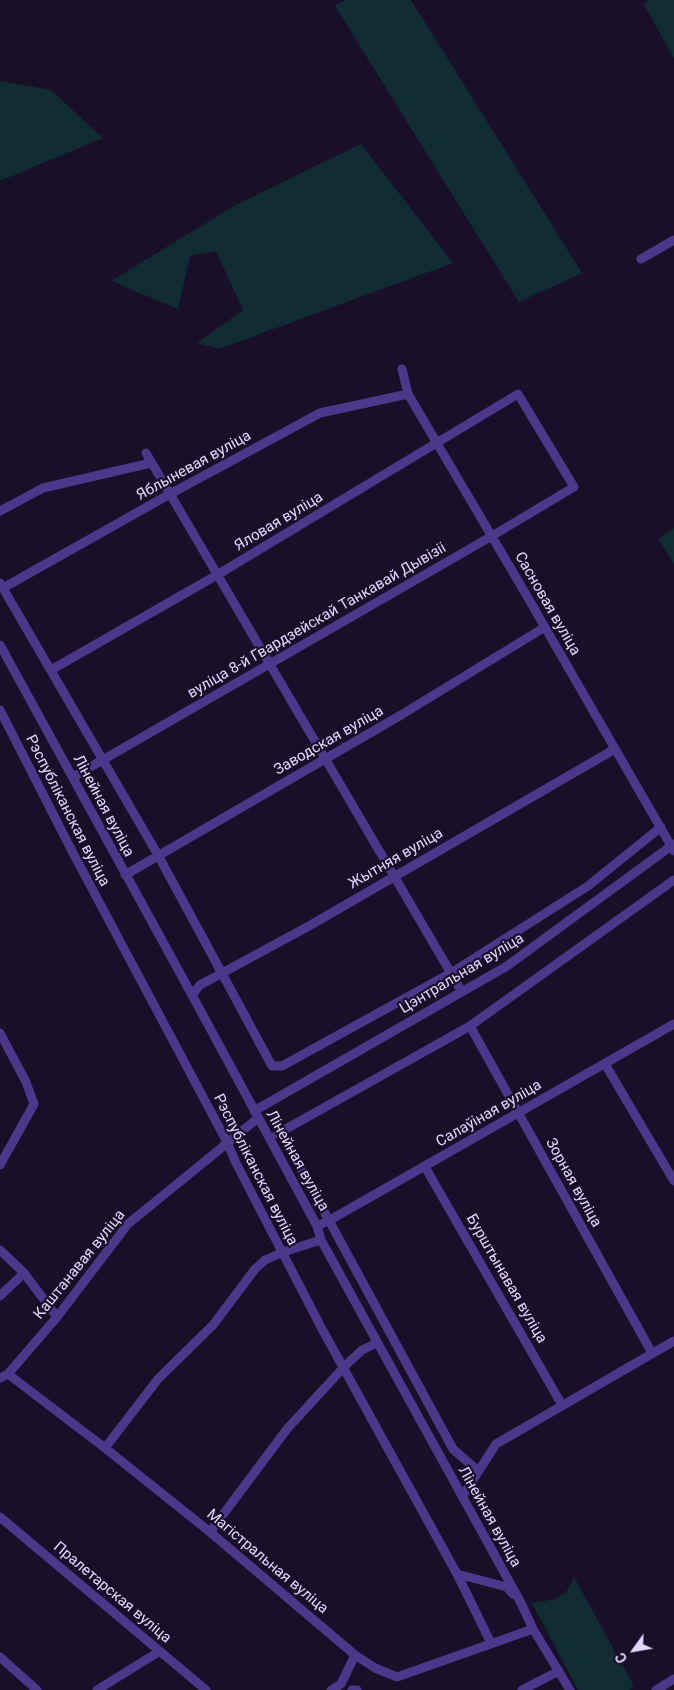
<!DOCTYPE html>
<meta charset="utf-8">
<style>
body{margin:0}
#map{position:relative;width:674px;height:1690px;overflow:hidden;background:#190f28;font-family:Roboto,sans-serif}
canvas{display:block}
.north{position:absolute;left:609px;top:1625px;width:50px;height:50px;-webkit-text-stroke:4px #190f28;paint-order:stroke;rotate:238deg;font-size:14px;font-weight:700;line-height:20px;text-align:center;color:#e3d6ff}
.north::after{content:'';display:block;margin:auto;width:18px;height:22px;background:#e3d6ff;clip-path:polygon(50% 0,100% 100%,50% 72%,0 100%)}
</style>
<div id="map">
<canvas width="674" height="1690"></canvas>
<div class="north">С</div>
</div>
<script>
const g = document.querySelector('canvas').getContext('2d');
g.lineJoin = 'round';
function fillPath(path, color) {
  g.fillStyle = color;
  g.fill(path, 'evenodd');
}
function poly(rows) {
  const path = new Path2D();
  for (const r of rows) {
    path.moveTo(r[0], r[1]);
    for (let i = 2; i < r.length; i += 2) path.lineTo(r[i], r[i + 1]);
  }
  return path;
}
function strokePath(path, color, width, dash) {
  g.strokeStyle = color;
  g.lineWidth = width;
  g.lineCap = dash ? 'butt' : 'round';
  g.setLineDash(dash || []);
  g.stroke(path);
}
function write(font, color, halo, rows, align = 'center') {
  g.font = font + ' Roboto,sans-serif';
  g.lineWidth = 4.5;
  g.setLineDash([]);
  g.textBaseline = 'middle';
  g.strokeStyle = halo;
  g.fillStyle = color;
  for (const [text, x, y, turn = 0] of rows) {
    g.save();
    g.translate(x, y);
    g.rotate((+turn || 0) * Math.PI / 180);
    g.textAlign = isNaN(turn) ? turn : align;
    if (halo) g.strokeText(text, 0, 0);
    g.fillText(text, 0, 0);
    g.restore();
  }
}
const green = poly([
 [345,0,411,0,582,273,519,302,335,6],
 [649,0,674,0,674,58,643,3],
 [0,81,51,90,103,138,0,181],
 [361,144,453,263,219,349,197,343,243,310,216,251,190,256,178,309,111,281,237,204],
 [674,528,674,564,658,539],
 [574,1577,634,1686,629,1690,578,1690,532,1603,556,1599,568,1590]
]);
const street = poly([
 [641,259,674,240],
 [402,369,408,394,524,591,674,851],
 [146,453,462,992],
 [0,511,43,488,151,463],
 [0,583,158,855,272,1066,282,1066,451,973,588,886,661,827],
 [3,588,170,494,320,413,408,394],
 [0,645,192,995,317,1226,321,1240,521,1603,533,1629,570,1690],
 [51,670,217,575,518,394,574,487,492,536,73,777],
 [0,710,73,853,227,1142,236,1163,322,1329,457,1574,507,1587,513,1594],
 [125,875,401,715,545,627],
 [192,995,200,985,309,926,615,749],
 [470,1026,652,1353],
 [0,1033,26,1082,34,1104,0,1165],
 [605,1064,674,1181],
 [254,1111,507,966,674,844],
 [281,1132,453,1449,478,1471],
 [277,1134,470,1026,674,880],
 [425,1167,562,1405],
 [317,1226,330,1220,674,1024],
 [0,1250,24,1273,57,1317],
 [0,1296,24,1273],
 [8,1374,105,1448,210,1532,355,1655,375,1668,397,1677,533,1629],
 [0,1378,8,1374,57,1317,128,1224,258,1118],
 [105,1448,158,1379,213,1325,255,1269,265,1260,283,1252,321,1240],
 [462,1497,496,1444,674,1341],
 [0,1517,206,1690],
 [210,1532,287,1429,344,1367,362,1350,377,1343],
 [457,1574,491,1643],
 [0,1657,37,1690],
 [97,1690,160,1651],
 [331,1690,341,1684,355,1655],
 [352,1690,357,1690],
 [522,1690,559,1671],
 [656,1690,674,1679]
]);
const streetNames = [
 ["Яблыневая вуліца",194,466,-29],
 ["Яловая вуліца",279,522,-31],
 ["Сасновая вуліца",547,604,60],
 ["вуліца 8-й Гвардзейскай Танкавай Дывізіі",317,621,-30],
 ["Заводская вуліца",329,741,-30],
 ["Лінейная вуліца",103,806,62],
 ["Рэспубліканская вуліца",67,811,63],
 ["Жытняя вуліца",396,859,-30],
 ["Цэнтральная вуліца",462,974,-31],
 ["Салаўіная вуліца",489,1114,-30],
 ["Лінейная вуліца",297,1161,61],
 ["Рэспубліканская вуліца",255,1170,63],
 ["Зорная вуліца",573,1183,61],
 ["Каштанавая вуліца",80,1265,-51],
 ["Бурштынавая вуліца",506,1279,60],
 ["Лінейная вуліца",489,1517,61],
 ["Магістральная вуліца",267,1562,40],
 ["Пралетарская вуліца",112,1593,40]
];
fillPath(green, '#112d33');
strokePath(street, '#4c388a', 9);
write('15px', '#e3d6ff', '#190f28', streetNames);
</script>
